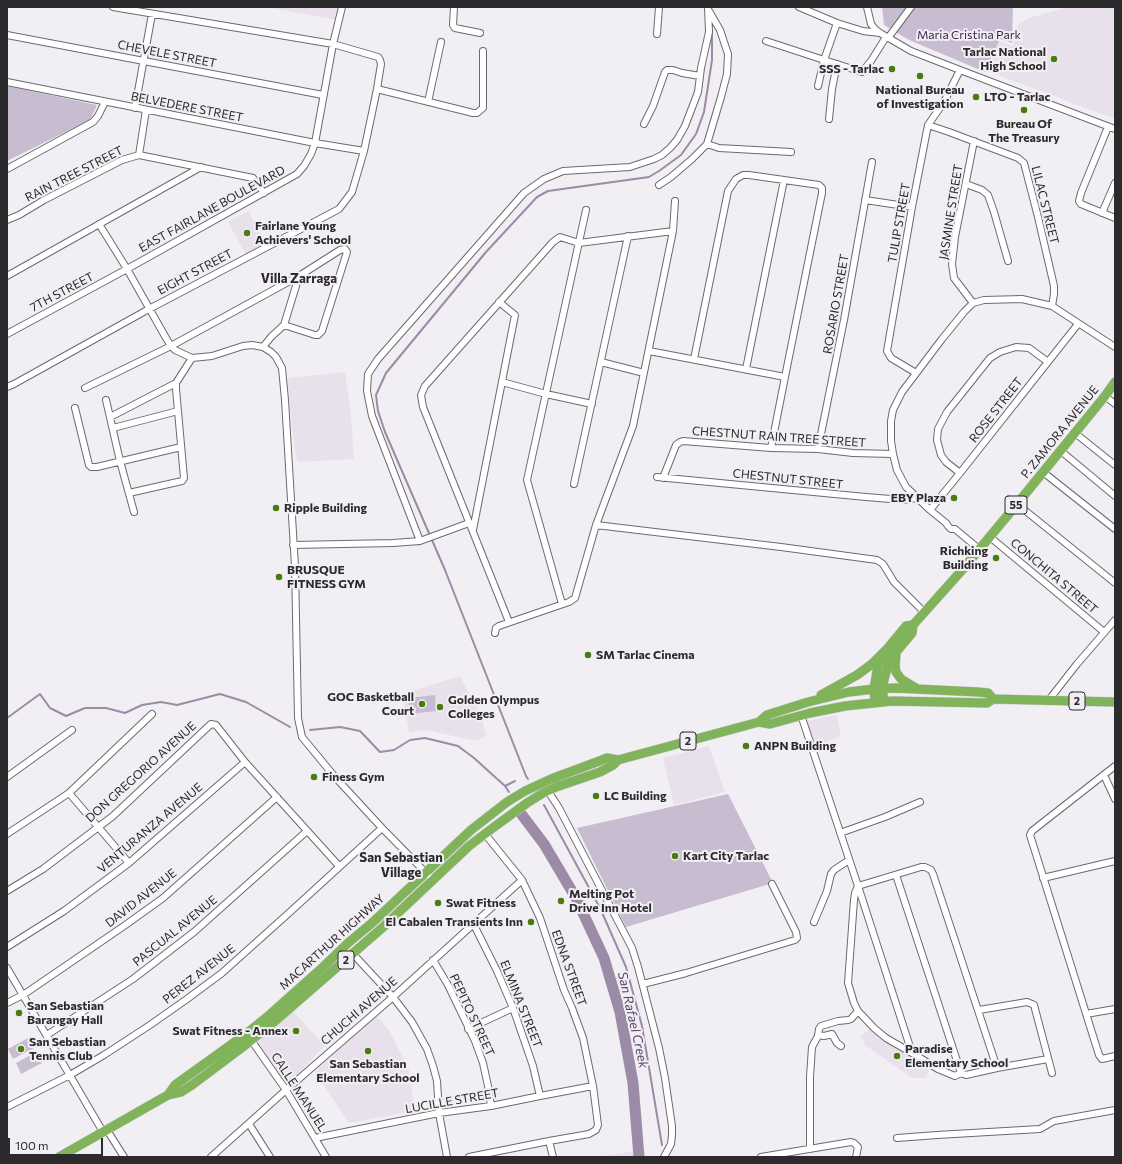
<!DOCTYPE html>
<style>
body{margin:0}
#map{position:relative;width:1122px;height:1164px;overflow:hidden;background:#f2eff4;font-family:Commissioner,sans-serif}
canvas{display:block}
.frame{position:absolute;inset:0;border:8px solid #2b2a2c;pointer-events:none}
.scale{position:absolute;left:8px;top:1138px;width:95px;height:18px;box-sizing:border-box;border:2px solid #2b2a2c;border-top:0;padding-left:5px;font-size:12px;line-height:14px;white-space:nowrap;color:#2b2a2c;-webkit-text-stroke:3px #f2eff4;paint-order:stroke}
</style>
<div id="map">
<canvas width="1122" height="1164"></canvas>
<div class="frame"></div>
<div class="scale">100 m</div>
</div>
<script>
const g = document.querySelector('canvas').getContext('2d');
g.lineJoin = 'round';
function fillPath(path, color) {
  g.fillStyle = color;
  g.fill(path, 'evenodd');
}
function poly(rows) {
  const path = new Path2D();
  for (const r of rows) {
    path.moveTo(r[0], r[1]);
    for (let i = 2; i < r.length; i += 2) path.lineTo(r[i], r[i + 1]);
  }
  return path;
}
function strokePath(path, color, width, dash) {
  g.strokeStyle = color;
  g.lineWidth = width;
  g.lineCap = dash ? 'butt' : 'round';
  g.setLineDash(dash || []);
  g.stroke(path);
}
function write(font, color, halo, rows, align = 'center') {
  g.font = font + ' Commissioner,sans-serif';
  g.lineWidth = 4;
  g.setLineDash([]);
  g.textBaseline = 'middle';
  g.strokeStyle = halo;
  g.fillStyle = color;
  for (const [text, x, y, turn = 0] of rows) {
    g.save();
    g.translate(x, y);
    g.rotate((+turn || 0) * Math.PI / 180);
    g.textAlign = isNaN(turn) ? turn : align;
    if (halo) g.strokeText(text, 0, 0);
    g.fillText(text, 0, 0);
    g.restore();
  }
}
const built = poly([
 [268,7,339,7,336,20],
 [1068,7,1115,7,1115,119,987,71,999,41,1013,46,1018,24,1032,17],
 [249,211,266,245,246,255,228,222],
 [345,372,351,415,354,459,297,462,291,421,288,378],
 [460,676,482,719,486,736,476,741,426,730,409,733,402,694],
 [837,715,841,736,815,747,805,721],
 [709,746,725,792,674,805,663,758],
 [292,1010,325,1046,288,1084,255,1045],
 [376,1015,390,1032,409,1070,415,1111,349,1123,315,1072],
 [870,1029,930,1067,926,1078,912,1078,865,1045,861,1036],
 [635,1151,634,1157,595,1157]
]);
const green = poly([
 [882,7,1013,7,1012,43,1000,39,985,72,909,40,884,25],
 [7,86,97,105,90,120,7,161],
 [435,695,436,711,410,714,408,698],
 [728,794,773,883,626,927,577,828],
 [28,1038,34,1048,13,1059,8,1049],
 [36,1052,42,1063,21,1074,16,1063]
]);
const stream = poly([
 [7,718,40,694,50,708,66,716,85,708,106,708,125,713,142,705,161,702,177,705,220,694,246,702,290,727],
 [310,730,340,727,360,731,380,752,394,750,410,740,425,738,458,746,474,758,505,786,509,792],
 [528,779,526,776,445,570,385,432,378,411,376,395,386,373,486,252,537,197,548,191,649,177,659,171,681,155,696,134,704,112,712,60,712,30],
 [505,786,515,781],
 [544,805,600,908,626,967,642,1026,662,1145]
]);
const river = poly([
 [522,815,544,844,576,898,604,958,620,1012,633,1083,639,1157]
]);
const minor = poly([
 [454,7,453,25,455,28,480,33],
 [799,7,837,23,863,31,880,33],
 [867,7,871,24,875,29,880,33,911,51,960,70,1115,129],
 [657,34,659,7],
 [7,35,323,95],
 [888,38,911,7],
 [766,41,824,60,837,23],
 [7,82,315,143,364,151],
 [818,86,824,60,862,72,871,61,886,37],
 [377,89,473,113,477,113,483,108,483,51],
 [428,102,441,42],
 [135,108,152,14],
 [829,119,832,89,837,64],
 [644,124,653,106,665,72,667,70,673,70,682,73,700,76],
 [928,125,949,132,1018,158,1024,163,1038,217,1054,286,1054,294,1052,306],
 [1108,127,1081,193,1079,201,1081,204,1115,218],
 [707,144,719,148,791,152],
 [139,155,146,110],
 [7,169,93,122,98,116,105,102],
 [966,184,982,190,988,195,994,212,1008,261],
 [659,185,671,177,692,159,707,144,721,97,727,74,728,54,720,30,709,11],
 [865,200,912,207],
 [1102,213,1115,183],
 [7,220,19,215,44,200,122,160,139,155,253,178,264,193],
 [99,224,127,269,166,338,171,346,175,350,192,358,212,356,243,346,252,345,263,347,271,352,276,357,282,368,285,400,295,566,298,718,302,737,335,777,382,828,433,880],
 [673,231,675,201],
 [7,276,201,167],
 [973,303,954,278,952,264,955,237,974,141],
 [7,334,127,269,297,174,304,166,311,154,315,143,333,44,342,7],
 [263,347,271,337,284,325,299,276],
 [649,351,785,377,771,448],
 [694,359,728,191,736,179,743,175,749,175,819,185,822,188,822,193,785,377],
 [601,362,644,373],
 [746,369,784,180],
 [916,373,891,358,887,351,912,207,928,125,944,102,960,70],
 [502,382,546,394,592,404],
 [7,387,14,384,149,309,339,209,352,192,364,151,377,89,381,64,380,60,378,57,333,44,113,7],
 [85,388,171,346,299,276,340,250,345,249,347,252,322,331,318,335,315,335,284,325],
 [1105,396,1115,404],
 [106,400,120,461,134,512],
 [75,408,89,465,91,467,97,467,181,447],
 [110,417,176,383],
 [113,428,178,411],
 [1075,433,1115,465],
 [818,449,844,320,872,162],
 [1061,451,1115,496],
 [1043,472,1115,529],
 [960,473,946,462,941,455,937,440,938,429,947,412,990,358,1000,352,1016,347,1029,348,1048,362],
 [657,477,866,497,903,500,917,498],
 [663,478,676,445,680,442,683,441,771,448,818,449,853,453,893,454],
 [574,484,628,236],
 [129,493,182,481,184,478,176,389,176,383,192,358],
 [1017,504,1115,583],
 [930,510,960,473,1078,324],
 [473,530,515,315,499,302],
 [990,537,1104,632],
 [420,541,372,416,367,391,368,374,378,359,524,193,544,179,563,171,630,167,654,159,662,155,670,148,677,140,685,126,698,92,701,68,709,32,708,7],
 [293,545,393,543,420,541,469,523],
 [979,549,955,529,951,529,948,526,946,523,930,510,906,487,897,470,893,454,891,441,891,421,893,410,902,392,942,339,964,312,973,303,984,300,1022,299,1052,306,1115,347],
 [562,604,527,480,586,210],
 [509,622,423,407,421,395,425,386,553,242,560,237,579,243,673,231,633,426,596,525],
 [495,633,496,628,499,626,569,602,575,598,577,591,596,525,781,547,877,560,883,564,894,582,924,612],
 [1048,701,1077,664,1115,620],
 [801,715,858,886,912,1053,938,1069,955,1076,961,1073,966,1075,997,1068,1048,1059],
 [1115,766,1032,831,1030,835,1099,1055,1102,1059,1115,1056],
 [1104,775,1115,799],
 [7,777,72,730],
 [548,791,559,808,632,948,638,967,659,1048,665,1078,672,1126,672,1135,671,1144,664,1157],
 [69,793,129,863],
 [840,833,885,817,920,802],
 [7,834,69,793,152,714],
 [896,875,961,1073],
 [1043,878,1115,861],
 [7,891,43,869,113,816,211,724,216,725,245,762,339,866],
 [814,922,827,891,831,874,834,870,849,860],
 [473,923,497,971,513,1008,533,1066,540,1096],
 [7,947,64,911,129,863,245,762],
 [353,954,393,997,412,1022,427,1049,433,1066,437,1081,439,1113,447,1157],
 [433,960,448,985,475,1041,483,1063,488,1086,491,1106],
 [7,968,103,1132],
 [643,984,686,973,795,940,797,938,796,932,772,884],
 [7,1003,23,995,124,926,163,898,277,797],
 [979,1010,1027,1002,1032,1004,1034,1005,1052,1073],
 [1086,1014,1115,1009],
 [468,1029,513,1008],
 [47,1035,133,979,194,932,307,831],
 [818,1035,824,1036,832,1034,837,1043,841,1046],
 [251,1040,286,1090,326,1157],
 [912,1053,886,1038,874,1028,858,1011,854,1003,848,983,854,900,855,893,858,886,921,867,925,867,931,870,933,874,997,1068],
 [7,1107,70,1075,104,1055,150,1025,187,999,222,973,290,912,382,828],
 [249,1124,270,1157],
 [107,1130,124,1157],
 [315,1138,439,1113,491,1106,540,1096,593,1086],
 [897,1138,937,1135,1040,1129,1054,1121,1115,1110],
 [549,1141,553,1157],
 [810,1149,810,1077,812,1047,818,1036,819,1029,821,1026,838,1021,848,1020,851,1019,858,1011],
 [211,1157,286,1090,393,997,522,880],
 [469,1157,549,1141,589,1134,596,1130,598,1125,593,1086,583,1038,572,1008,564,990,540,918,522,880,485,834],
 [761,1157,851,1142,854,1143,858,1147,856,1157]
]);
const highway = poly([
 [896,654,895,666,896,672,901,679,916,688],
 [821,695,857,675,872,664,887,649],
 [884,701,882,688,888,664,896,652,912,633,913,625,963,569,1017,504,1105,396,1115,382],
 [875,702,874,689,878,665,887,649,906,626,913,625],
 [759,722,767,715,808,702,849,692,874,689,895,688,978,692,988,693,993,699],
 [168,1095,175,1085,246,1034,267,1017,323,967,348,943,372,923,471,830,507,802,525,791,551,779,602,760,607,758,618,760,759,722,770,724,810,713,845,706,892,701,987,703,993,699,1115,702],
 [59,1157,168,1095,181,1092,192,1085,244,1046,275,1021,382,928,469,846,494,827,527,803,543,793,556,787,600,772,613,765,618,760]
]);
const markers = [
 [1054,59,4,"#487c0e"],
 [892,69,4,"#487c0e"],
 [920,76,4,"#487c0e"],
 [976,97,4,"#487c0e"],
 [1024,110,4,"#487c0e"],
 [247,233,4,"#487c0e"],
 [954,498,4,"#487c0e"],
 [276,508,4,"#487c0e"],
 [996,558,4,"#487c0e"],
 [279,577,4,"#487c0e"],
 [588,655,4,"#487c0e"],
 [422,704,4,"#487c0e"],
 [440,707,4,"#487c0e"],
 [746,746,4,"#487c0e"],
 [314,777,4,"#487c0e"],
 [596,796,4,"#487c0e"],
 [675,856,4,"#487c0e"],
 [561,901,4,"#487c0e"],
 [438,903,4,"#487c0e"],
 [531,922,4,"#487c0e"],
 [19,1013,4,"#487c0e"],
 [296,1031,4,"#487c0e"],
 [21,1049,4,"#487c0e"],
 [368,1051,4,"#487c0e"],
 [897,1056,4,"#487c0e"]
];
const shields = [
 [1016,505,22],
 [1077,701,16],
 [688,741,16],
 [346,960,16]
];
const shieldNames = [
 ["55",1016,505],
 ["2",1077,701],
 ["2",688,741],
 ["2",346,960]
];
const parkNames = [
 ["Maria Cristina Park",969,35]
];
const poiNames = [
 ["Tarlac National",1046,52,"right"],
 ["High School",1046,66,"right"],
 ["SSS - Tarlac",884,69,"right"],
 ["National Bureau",920,90,"center"],
 ["of Investigation",920,104,"center"],
 ["LTO - Tarlac",984,97],
 ["Bureau Of",1024,124,"center"],
 ["The Treasury",1024,138,"center"],
 ["Fairlane Young",255,226],
 ["Achievers' School",255,240],
 ["EBY Plaza",946,498,"right"],
 ["Ripple Building",284,508],
 ["Richking",988,551,"right"],
 ["Building",988,565,"right"],
 ["BRUSQUE",287,570],
 ["FITNESS GYM",287,584],
 ["SM Tarlac Cinema",596,655],
 ["GOC Basketball",414,697,"right"],
 ["Court",414,711,"right"],
 ["Golden Olympus",448,700],
 ["Colleges",448,714],
 ["ANPN Building",754,746],
 ["Finess Gym",322,777],
 ["LC Building",604,796],
 ["Kart City Tarlac",683,856],
 ["Melting Pot",569,894],
 ["Drive Inn Hotel",569,908],
 ["Swat Fitness",446,903],
 ["El Cabalen Transients Inn",523,922,"right"],
 ["San Sebastian",27,1006],
 ["Barangay Hall",27,1020],
 ["Swat Fitness - Annex",288,1031,"right"],
 ["San Sebastian",29,1042],
 ["Tennis Club",29,1056],
 ["Paradise",905,1049],
 ["Elementary School",905,1063],
 ["San Sebastian",368,1064,"center"],
 ["Elementary School",368,1078,"center"]
];
const streetNames = [
 ["CHEVELE STREET",167,54,11],
 ["BELVEDERE STREET",187,107,11],
 ["RAIN TREE STREET",74,174,-27],
 ["LILAC STREET",1045,205,76],
 ["EAST FAIRLANE BOULEVARD",212,209,-29],
 ["JASMINE STREET",951,212,-81],
 ["TULIP STREET",899,223,-80],
 ["EIGHT STREET",195,272,-28],
 ["7TH STREET",62,292,-28],
 ["ROSARIO STREET",836,304,-80],
 ["ROSE STREET",996,410,-52],
 ["P. ZAMORA AVENUE",1060,432,-51],
 ["CHESTNUT RAIN TREE STREET",779,437,4],
 ["CHESTNUT STREET",788,479,6],
 ["CONCHITA STREET",1054,576,40],
 ["DON GREGORIO AVENUE",141,772,-42],
 ["VENTURANZA AVENUE",150,828,-40],
 ["DAVID AVENUE",141,898,-38],
 ["PASCUAL AVENUE",175,931,-39],
 ["MACARTHUR HIGHWAY",332,942,-42],
 ["EDNA STREET",569,968,70],
 ["PEREZ AVENUE",199,974,-38],
 ["ELMINA STREET",521,1004,68],
 ["CHUCHI AVENUE",359,1011,-41],
 ["PEPITO STREET",472,1015,65],
 ["CALLE MANUEL",299,1092,57],
 ["LUCILLE STREET",452,1101,-10]
];
const neighbourhoodNames = [
 ["Villa Zarraga",299,279],
 ["San Sebastian",401,858],
 ["Village",401,873]
];
const waterNames = [
 ["San Rafael Creek",633,1020,77]
];
fillPath(built, '#e8e1ec');
fillPath(green, '#c8bdd0');
strokePath(stream, '#9b8ba6', 2);
strokePath(river, '#9b8ba6', 11);
strokePath(minor, '#6c6a6e', 8);
strokePath(highway, '#ccc', 10);
strokePath(minor, '#fff', 6);
strokePath(highway, '#81b35b', 9);
for (const [x, y, r, color] of markers) {
  const dot = new Path2D();
  dot.arc(x, y, r, 0, 2 * Math.PI);
  g.fillStyle = color;
  g.fill(dot);
  strokePath(dot, '#f2eff4', 1.5);
}
for (const [x, y, w] of shields) {
  const box = new Path2D();
  box.roundRect(x - w / 2, y - 9, w, 18, 3);
  g.fillStyle = '#f2eff4';
  g.fill(box);
  strokePath(box, '#2b2a2c', 1);
}
write('bold 11px', '#2b2a2c', null, shieldNames);
write('12px', '#3e254c', '#f2eff4', parkNames);
write('bold 12px', '#2b2a2c', '#f2eff4', poiNames, 'left');
write('12px', '#2b2a2c', '#f2eff4', streetNames);
write('bold 13px', '#2b292d', '#f2eff4', neighbourhoodNames);
write('italic 13px', '#5c426c', '#f2eff4', waterNames);
</script>
